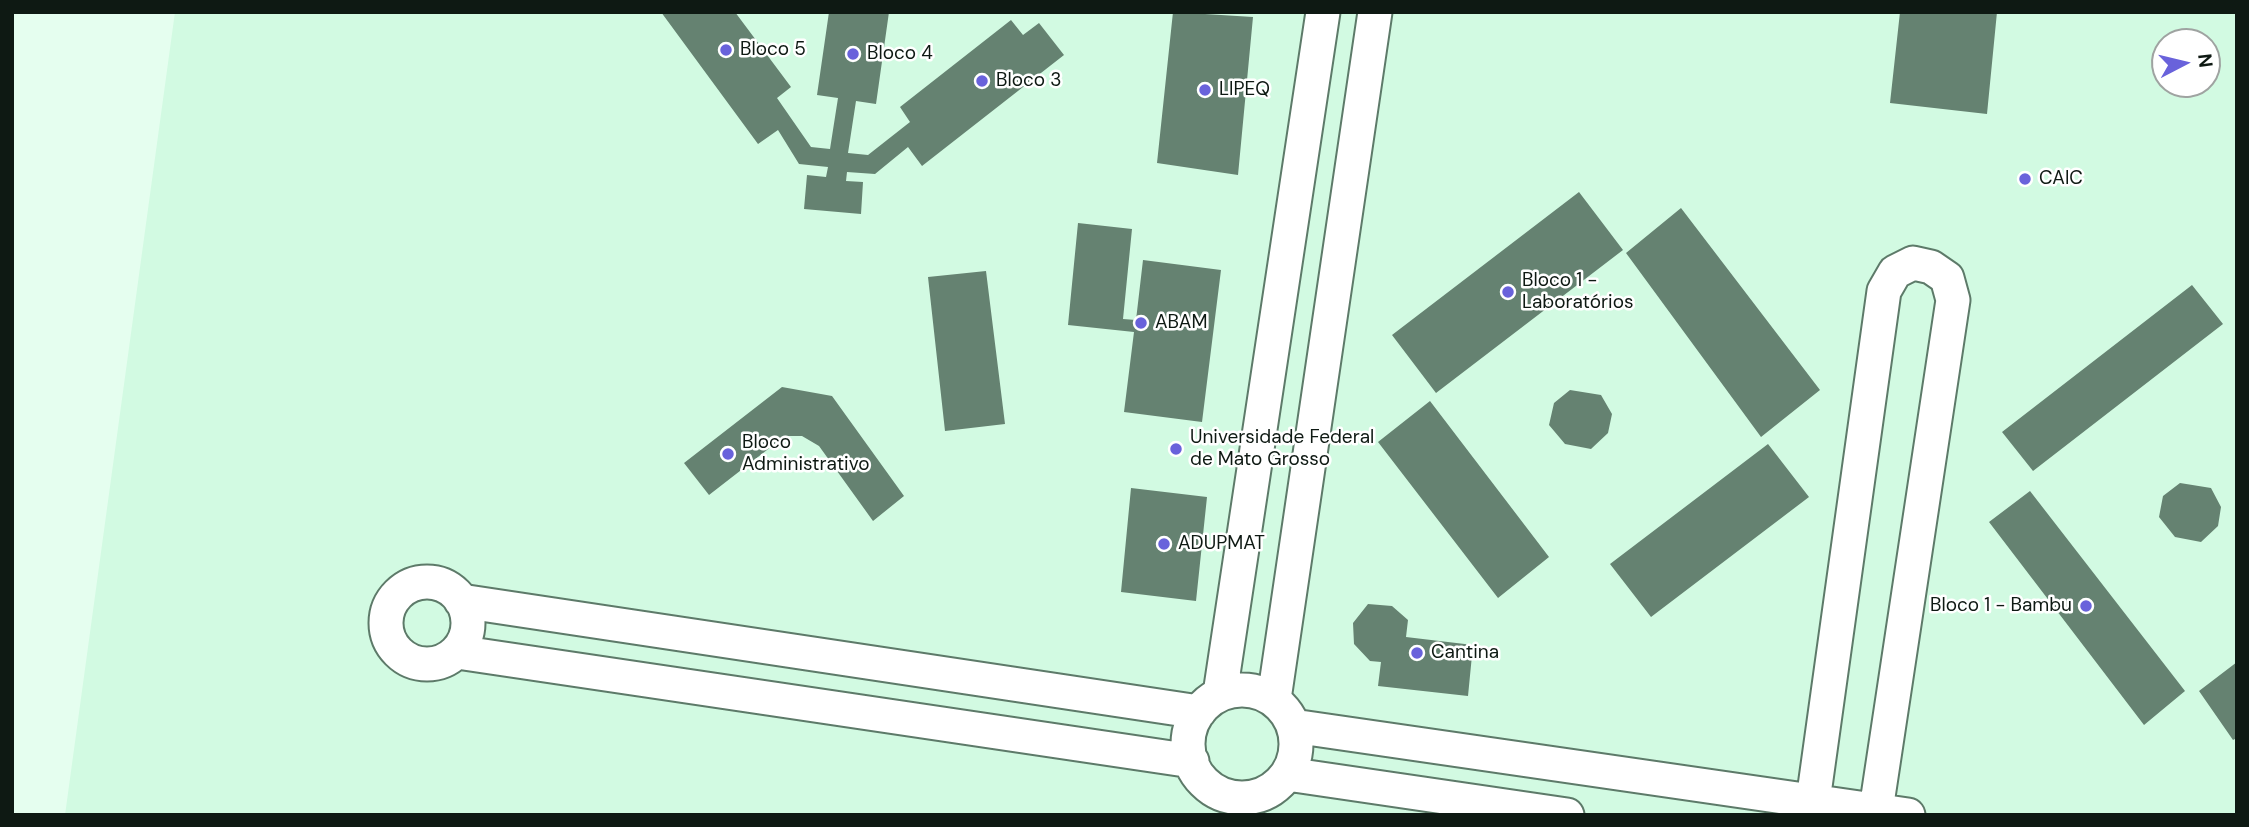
<!DOCTYPE html>
<meta charset="utf-8">
<style>
body{margin:0}
#map{position:relative;width:2249px;height:827px;overflow:hidden;background:#e5feef;font-family:"DM Sans",sans-serif}
canvas{display:block}
.frame{position:absolute;inset:0;border:14px solid #0e1913;pointer-events:none}
.north{position:absolute;left:2151px;top:28px;width:70px;height:70px;box-sizing:border-box;background:#fff;border:2px solid #9fa3a1;border-radius:50%;rotate:83deg;font-size:19px;font-weight:700;line-height:28px;text-align:center;color:#0e1913}
.north::after{content:'';display:block;margin:auto;width:24px;height:32px;background:#6962db;clip-path:polygon(50% 0,100% 100%,50% 72%,0 100%)}
</style>
<div id="map">
<canvas width="2249" height="827"></canvas>
<div class="frame"></div>
<div class="north">N</div>
</div>
<script>
const g = document.querySelector('canvas').getContext('2d');
g.lineJoin = 'round';
function fillPath(path, color) {
  g.fillStyle = color;
  g.fill(path, 'evenodd');
}
function poly(rows) {
  const path = new Path2D();
  for (const r of rows) {
    if (r.length === 3) {
      path.moveTo(r[0] + r[2], r[1]);
      path.arc(r[0], r[1], r[2], 0, 2 * Math.PI);
      continue;
    }
    path.moveTo(r[0], r[1]);
    for (let i = 2; i < r.length; i += 2) path.lineTo(r[i], r[i + 1]);
  }
  return path;
}
function strokePath(path, color, width, dash) {
  g.strokeStyle = color;
  g.lineWidth = width;
  g.lineCap = dash ? 'butt' : 'round';
  g.setLineDash(dash || []);
  g.stroke(path);
}
function write(font, color, halo, rows, align = 'center') {
  g.font = font + ' "DM Sans",sans-serif';
  g.lineWidth = 5;
  g.setLineDash([]);
  g.textBaseline = 'middle';
  g.strokeStyle = halo;
  g.fillStyle = color;
  for (const [text, x, y, turn = 0] of rows) {
    g.save();
    g.translate(x, y);
    g.rotate((+turn || 0) * Math.PI / 180);
    g.textAlign = isNaN(turn) ? turn : align;
    if (halo) g.strokeText(text, 0, 0);
    g.fillText(text, 0, 0);
    g.restore();
  }
}
const built = poly([
 [175,12,2237,12,2237,815,65,815],
 [2165,42,2207,42,2207,84,2165,84]
]);
const building = poly([
 [661,12,735,12,791,87,777,98,811,147,830,149,838,98,817,95,829,12,889,12,876,104,856,101,848,153,868,155,910,122,900,107,1011,20,1023,35,1039,23,1064,55,922,166,908,147,875,174,847,172,846,181,863,182,861,214,804,209,807,175,826,177,828,167,799,164,778,130,758,144],
 [1173,12,1253,17,1238,175,1157,163],
 [1900,12,1997,12,1987,114,1890,103],
 [1579,192,1623,250,1436,393,1392,335],
 [1681,208,1820,390,1761,437,1626,253],
 [1078,223,1132,229,1123,319,1136,320,1143,260,1221,270,1202,422,1124,412,1134,332,1068,325],
 [986,271,1005,424,945,431,928,277],
 [2192,285,2223,324,2033,471,2002,432],
 [782,387,832,396,904,496,873,521,819,446,802,436,785,436,709,495,684,463],
 [1570,390,1601,395,1612,414,1608,433,1591,449,1565,444,1549,425,1554,403],
 [1430,401,1549,557,1498,598,1378,442],
 [1768,444,1809,497,1651,617,1610,564],
 [2180,483,2211,488,2221,507,2218,526,2201,542,2175,537,2159,517,2163,496],
 [1131,488,1207,497,1196,601,1121,592],
 [2030,491,2185,691,2144,725,1989,522],
 [1368,604,1392,606,1408,620,1406,637,1473,645,1468,696,1378,686,1381,662,1370,661,1354,644,1353,623],
 [2237,662,2237,738,2233,740,2199,691]
]);
const minor = poly([
 [427,623,41],
 [461,601,1199,712],
 [457,652,1192,761],
 [1242,744,54],
 [1220,694,1323,12],
 [1274,699,1375,12],
 [1293,726,1908,815],
 [1287,774,1567,815],
 [1813,801,1884,291,1895,272,1913,263,1931,267,1947,278,1953,300,1876,810]
]);
const markers = [
 [726,50,7,"#6962db"],
 [853,54,7,"#6962db"],
 [982,81,7,"#6962db"],
 [1205,90,7,"#6962db"],
 [2025,179,7,"#6962db"],
 [1508,292,7,"#6962db"],
 [1141,323,7,"#6962db"],
 [1176,449,7,"#6962db"],
 [728,454,7,"#6962db"],
 [1164,544,7,"#6962db"],
 [2086,606,7,"#6962db"],
 [1417,653,7,"#6962db"]
];
const poiNames = [
 ["Bloco 5",740,50],
 ["Bloco 4",867,54],
 ["Bloco 3",996,81],
 ["LIPEQ",1219,90],
 ["CAIC",2039,179],
 ["Bloco 1 -",1522,281],
 ["Laboratórios",1522,303],
 ["ABAM",1155,323],
 ["Universidade Federal",1190,438],
 ["de Mato Grosso",1190,460],
 ["Bloco",742,443],
 ["Administrativo",742,465],
 ["ADUPMAT",1178,544],
 ["Bloco 1 - Bambu",2072,606,"right"],
 ["Cantina",1431,653]
];
fillPath(built, '#d2fae2');
fillPath(building, '#658271');
strokePath(minor, '#5d7a69', 37);
strokePath(minor, '#fff', 33);
for (const [x, y, r, color] of markers) {
  const dot = new Path2D();
  dot.arc(x, y, r, 0, 2 * Math.PI);
  g.fillStyle = color;
  g.fill(dot);
  strokePath(dot, '#fff', 2.5);
}
write('19px', '#0e1913', '#fff', poiNames, 'left');
</script>
